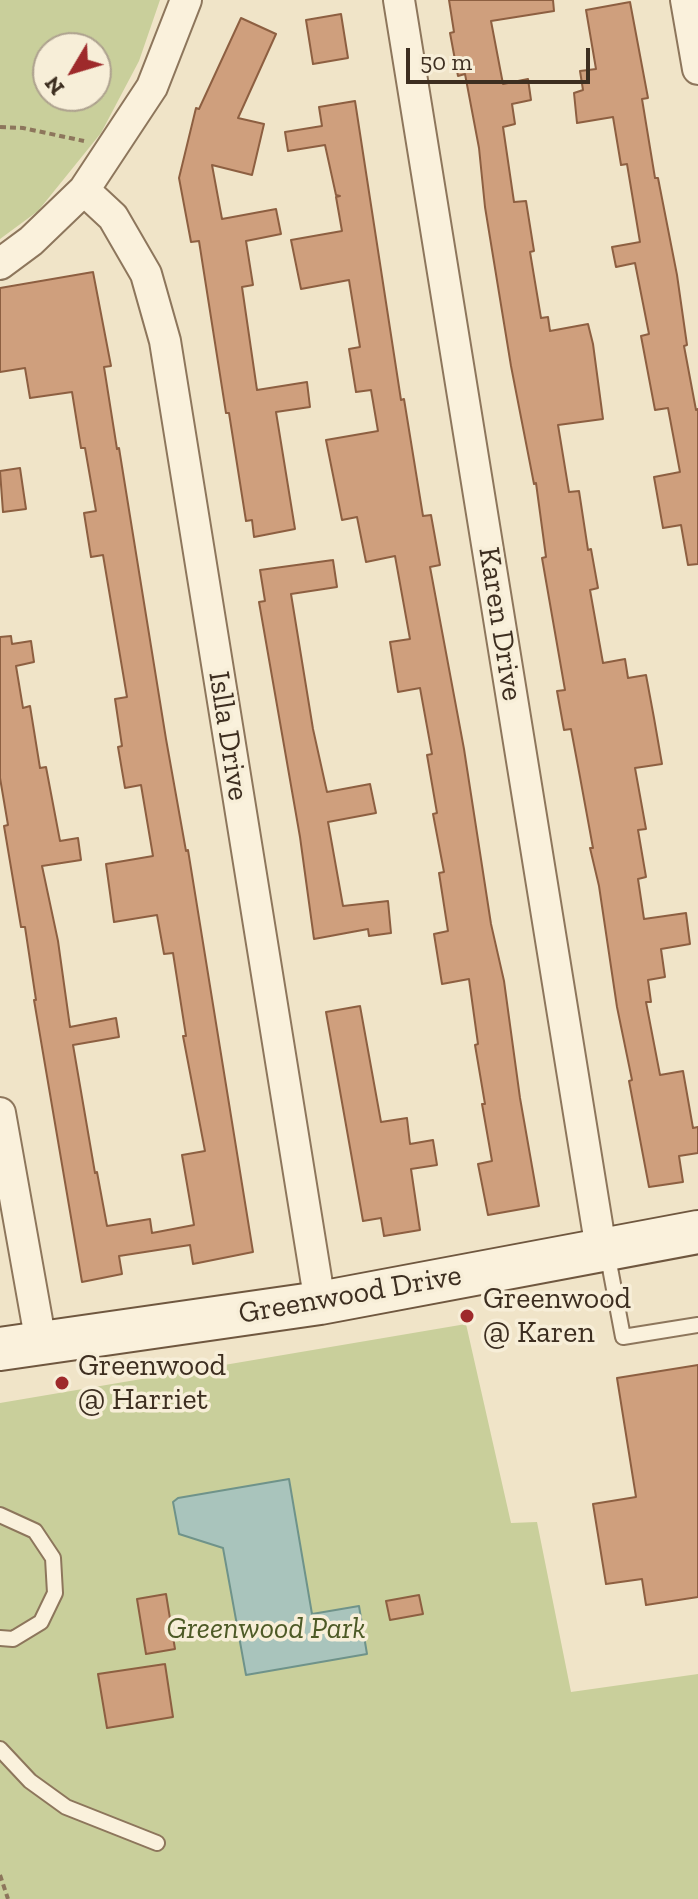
<!DOCTYPE html>
<style>
body{margin:0}
#map{position:relative;width:698px;height:1899px;overflow:hidden;background:#f0e4c8;font-family:"Zilla Slab",serif}
canvas{display:block}
.north{position:absolute;left:32px;top:32px;width:80px;height:80px;box-sizing:border-box;background:#f7eed8;border:2px solid #ada18e;border-radius:50%;rotate:232deg;font-size:22px;font-weight:700;line-height:32px;text-align:center;color:#3d2e20}
.north::after{content:'';display:block;margin:auto;width:28px;height:36px;background:#9e2a2b;clip-path:polygon(50% 0,100% 100%,50% 72%,0 100%)}
.scale{position:absolute;left:406px;top:48px;width:184px;height:36px;box-sizing:border-box;border:4px solid #3d2e20;border-top:0;padding-left:10px;font-size:24px;line-height:28px;white-space:nowrap;color:#3d2e20;-webkit-text-stroke:6px #f7eed8;paint-order:stroke}
</style>
<div id="map">
<canvas width="698" height="1899"></canvas>
<div class="north">N</div>
<div class="scale">50 m</div>
</div>
<script>
const g = document.querySelector('canvas').getContext('2d');
g.lineJoin = 'round';
function fillPath(path, color) {
  g.fillStyle = color;
  g.fill(path, 'evenodd');
}
function poly(rows) {
  const path = new Path2D();
  for (const r of rows) {
    path.moveTo(r[0], r[1]);
    for (let i = 2; i < r.length; i += 2) path.lineTo(r[i], r[i + 1]);
  }
  return path;
}
function strokePath(path, color, width, dash) {
  g.strokeStyle = color;
  g.lineWidth = width;
  g.lineCap = dash ? 'butt' : 'round';
  g.setLineDash(dash || []);
  g.stroke(path);
}
function write(font, color, halo, rows, align = 'center') {
  g.font = font + ' "Zilla Slab",serif';
  g.lineWidth = 7;
  g.setLineDash([]);
  g.textBaseline = 'middle';
  g.strokeStyle = halo;
  g.fillStyle = color;
  for (const [text, x, y, turn = 0] of rows) {
    g.save();
    g.translate(x, y);
    g.rotate((+turn || 0) * Math.PI / 180);
    g.textAlign = isNaN(turn) ? turn : align;
    if (halo) g.strokeText(text, 0, 0);
    g.fillText(text, 0, 0);
    g.restore();
  }
}
const green = poly([
 [0,0,160,0,139,61,101,133,38,211,0,239],
 [96,48,96,96,48,96,48,48],
 [466,1324,511,1523,537,1522,571,1692,698,1674,698,1899,0,1899,0,1403]
]);
const water = poly([
 [289,1479,312,1614,359,1606,367,1654,246,1675,223,1548,179,1534,173,1502,178,1498,289,1479]
]);
const building = poly([
 [449,0,553,0,554,11,491,21,503,84,528,79,531,100,512,104,515,124,503,127,514,202,526,201,534,251,530,252,541,318,548,317,550,331,588,324,593,344,603,419,558,425,569,492,579,491,588,550,591,549,598,588,590,590,603,663,625,659,628,678,646,675,654,718,662,764,635,768,646,829,638,830,646,877,638,879,644,919,686,913,690,944,661,949,665,977,648,980,651,1002,646,1002,660,1075,683,1071,693,1128,698,1127,698,1153,679,1156,683,1182,649,1187,629,1081,632,1080,617,1007,599,886,590,848,593,848,580,777,571,729,564,730,557,691,565,690,542,558,546,557,536,483,534,484,511,366,485,207,479,148,465,74,458,76,450,33,454,32,449,0],
 [630,2,648,98,642,99,655,178,658,178,677,275,687,345,684,346,696,410,698,409,698,564,688,565,681,525,663,528,654,477,680,472,668,408,655,410,641,336,649,334,635,263,616,267,612,247,640,242,627,164,621,165,613,117,577,123,574,93,583,90,580,71,596,69,586,10,630,2],
 [341,14,348,58,313,64,306,20,341,14],
 [241,18,276,34,238,118,264,124,252,175,212,165,222,219,276,209,281,234,246,241,253,285,242,287,257,390,307,382,310,407,276,412,295,529,254,537,252,520,246,521,229,413,226,413,199,241,191,242,179,178,196,108,199,109,241,18],
 [355,101,401,400,404,399,423,516,431,515,440,565,430,567,464,749,491,924,504,981,520,1098,539,1206,488,1215,478,1164,492,1161,482,1104,485,1104,475,1045,478,1044,469,979,442,984,434,934,448,931,439,873,444,872,433,814,437,813,427,755,432,754,420,688,398,692,390,642,410,639,395,556,366,562,357,517,342,520,326,440,378,431,371,390,356,392,349,349,360,347,349,280,301,289,291,240,342,231,336,197,340,196,336,195,325,145,288,151,285,132,322,126,319,107,355,101],
 [93,272,111,366,104,367,117,449,119,448,166,739,186,851,188,850,253,1252,193,1264,190,1245,119,1256,122,1274,82,1282,34,1000,36,1000,25,927,21,927,4,826,8,825,0,778,0,637,11,636,12,644,31,641,34,662,16,666,23,708,30,706,40,768,46,767,60,841,78,838,81,860,42,866,58,941,70,1027,116,1018,119,1037,73,1045,95,1173,97,1172,107,1226,150,1219,152,1233,194,1225,182,1155,205,1151,183,1036,186,1036,173,953,164,954,157,915,114,922,106,864,153,856,141,785,125,788,118,747,122,746,115,699,127,697,103,555,91,557,84,513,96,511,85,448,81,448,72,392,30,398,25,368,0,372,0,288,93,272],
 [20,468,26,509,3,512,0,471,20,468],
 [333,560,337,587,291,594,313,729,327,792,370,784,376,813,328,822,343,906,388,901,391,933,369,936,368,929,314,939,300,837,259,602,265,601,260,570,333,560],
 [360,1006,381,1122,407,1118,410,1144,433,1140,437,1165,411,1169,420,1230,384,1236,381,1218,363,1221,326,1012,360,1006],
 [698,1365,698,1597,646,1605,642,1579,606,1584,593,1504,636,1497,617,1378,698,1365],
 [166,1594,175,1649,146,1654,137,1599,166,1594],
 [419,1595,423,1614,390,1620,386,1601,419,1595],
 [165,1664,173,1717,107,1728,98,1674,165,1664]
]);
const path = poly([
 [0,127,23,128,84,141],
 [0,1875,8,1899]
]);
const service = poly([
 [607,1252,623,1337,698,1325],
 [0,1515,35,1531,53,1558,55,1593,41,1622,13,1639,0,1638],
 [0,1749,30,1781,66,1807,157,1843]
]);
const minor = poly([
 [399,0,601,1249],
 [686,0,698,69],
 [84,190,113,217,146,274,165,341,320,1303],
 [0,264,31,241,84,190,152,87,186,0],
 [0,1113,41,1343]
]);
const secondary = poly([
 [0,1349,320,1303,698,1232]
]);
const markers = [
 [467,1316,8,"#9e2a2b"],
 [62,1383,8,"#9e2a2b"]
];
const streetNames = [
 ["Karen Drive",500,624,81],
 ["Islla Drive",228,736,81],
 ["Greenwood Drive",350,1295,-10]
];
const poiNames = [
 ["Greenwood",483,1299],
 ["@ Karen",483,1333],
 ["Greenwood",78,1366],
 ["@ Harriet",78,1400]
];
const parkNames = [
 ["Greenwood Park",266,1629]
];
fillPath(green, '#c9cf9b');
fillPath(water, '#a9c4bc');
strokePath(water, '#6f938a', 2);
fillPath(building, '#cf9f7d');
strokePath(building, '#8d5f41', 2);
strokePath(service, '#8d765c', 18);
strokePath(minor, '#8d765c', 34);
strokePath(secondary, '#6f573f', 46);
strokePath(path, '#8d765c', 4, [6, 4]);
strokePath(service, '#faf1dc', 14);
strokePath(minor, '#faf1dc', 30);
strokePath(secondary, '#faf1dc', 42);
for (const [x, y, r, color] of markers) {
  const dot = new Path2D();
  dot.arc(x, y, r, 0, 2 * Math.PI);
  g.fillStyle = color;
  g.fill(dot);
  strokePath(dot, '#f7eed8', 3);
}
write('30px', '#3d2e20', '#f7eed8', streetNames);
write('30px', '#3d2e20', '#f7eed8', poiNames, 'left');
write('italic 30px', '#4d5a26', '#f7eed8', parkNames);
</script>
